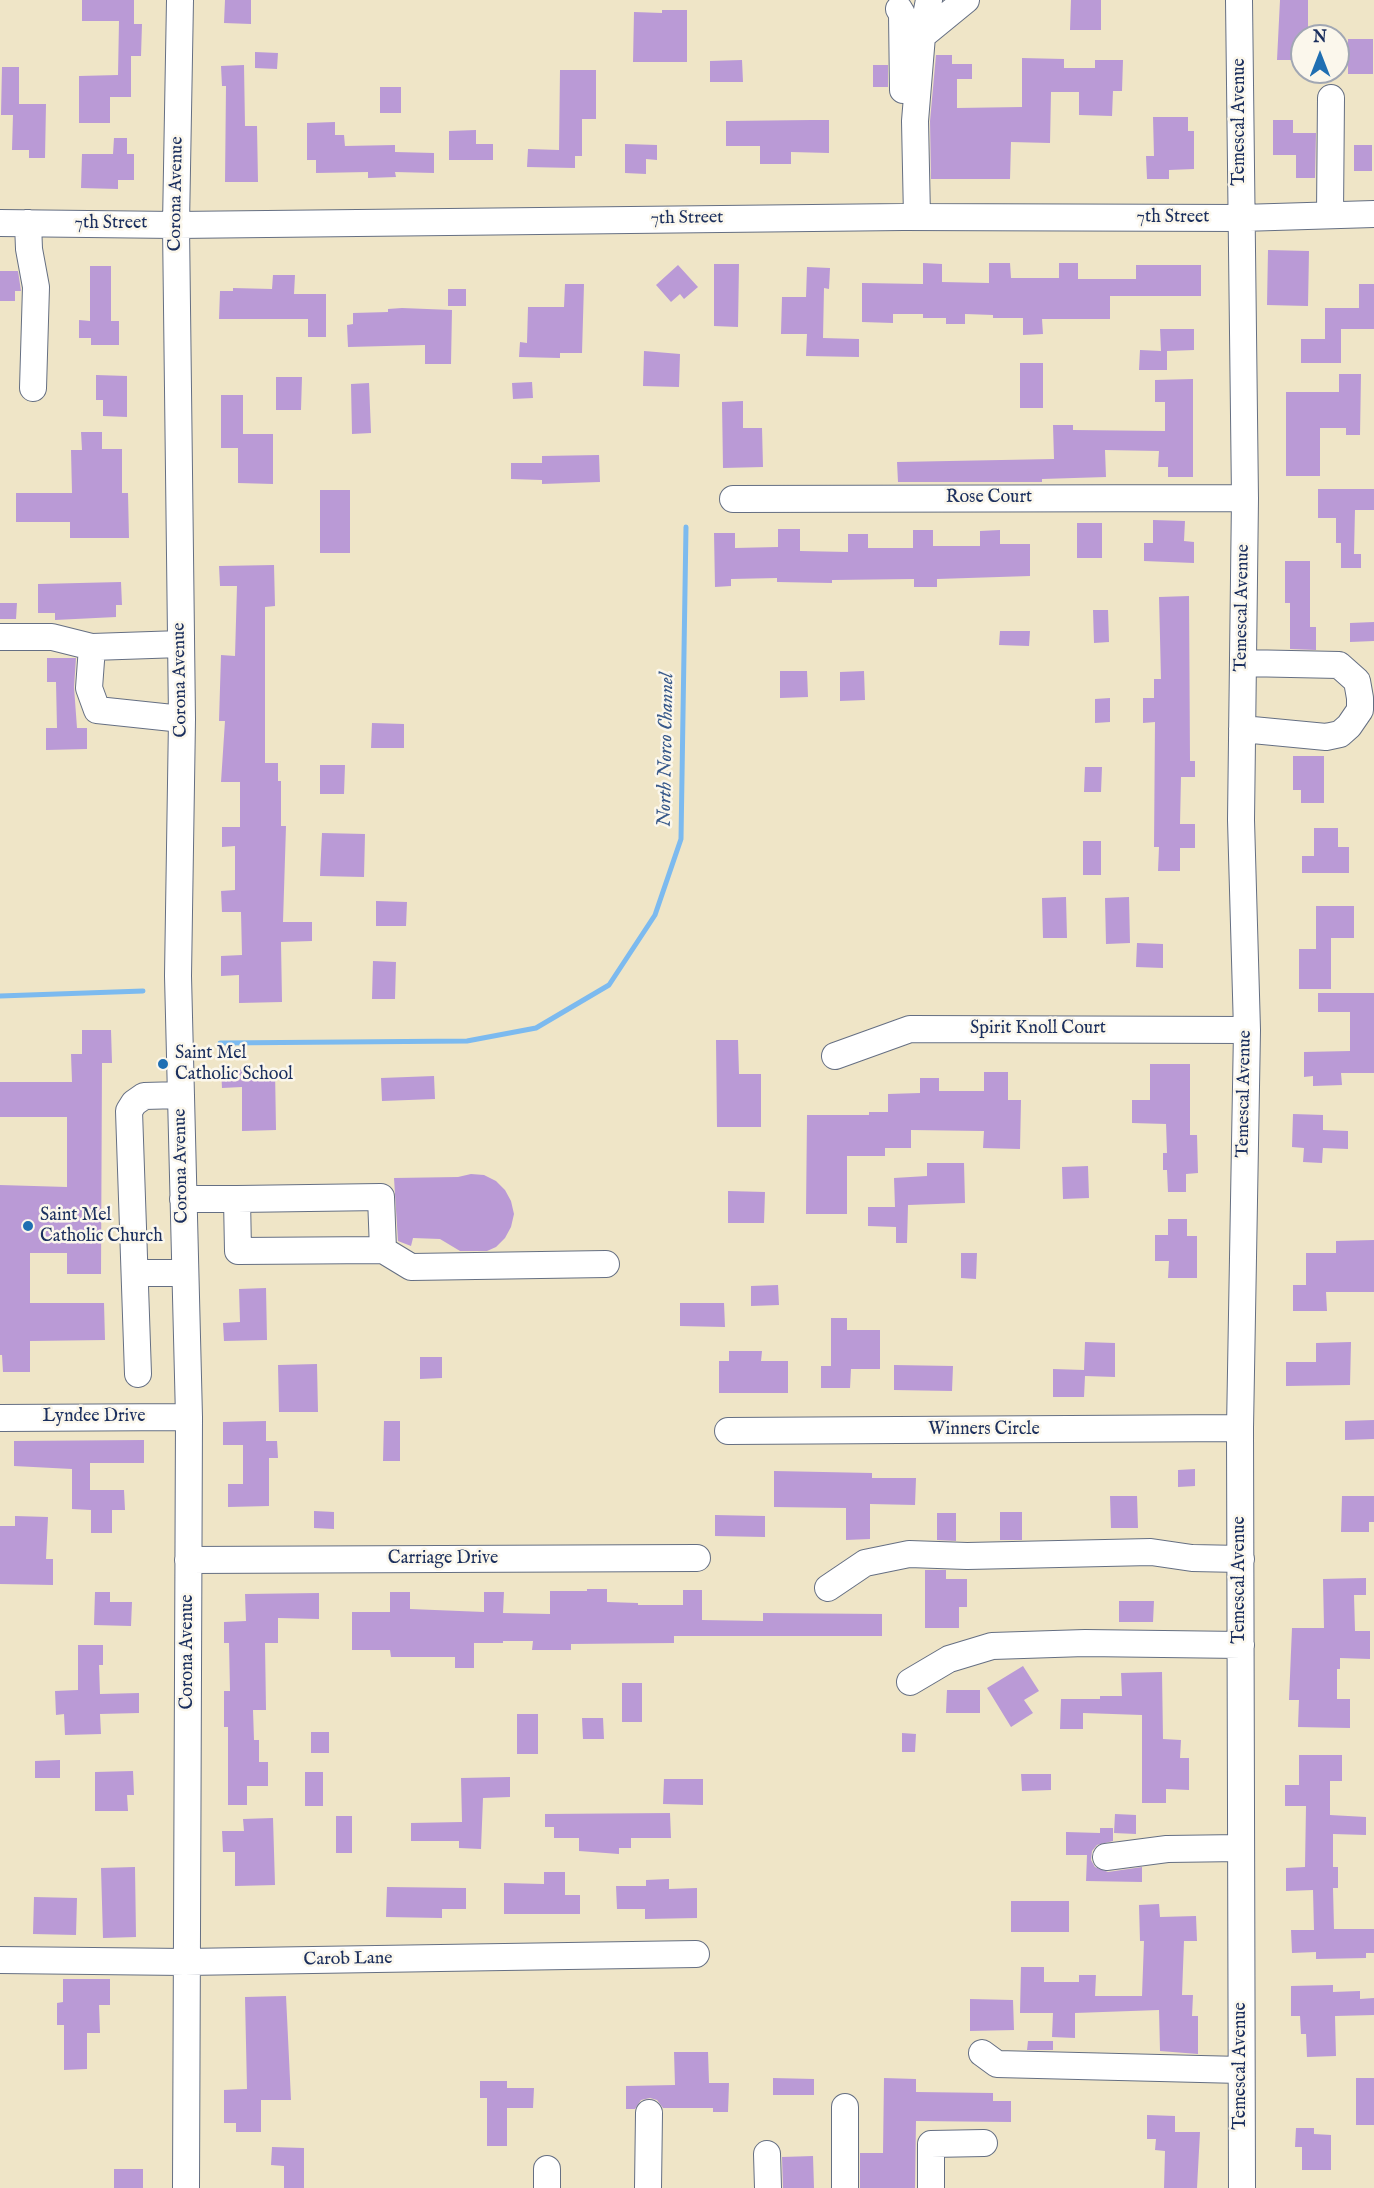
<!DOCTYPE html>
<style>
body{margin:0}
#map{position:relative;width:1374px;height:2188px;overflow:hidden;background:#efe5c7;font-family:"IM FELL English",serif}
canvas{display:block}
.north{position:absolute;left:1290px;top:24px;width:60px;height:60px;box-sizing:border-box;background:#fbf7ec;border:2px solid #a1a7b3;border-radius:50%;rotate:0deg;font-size:16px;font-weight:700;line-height:24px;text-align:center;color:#1b2f5e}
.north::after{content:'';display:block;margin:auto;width:21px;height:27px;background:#1f6fb2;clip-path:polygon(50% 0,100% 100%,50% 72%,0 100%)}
</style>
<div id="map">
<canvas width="1374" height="2188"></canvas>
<div class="north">N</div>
</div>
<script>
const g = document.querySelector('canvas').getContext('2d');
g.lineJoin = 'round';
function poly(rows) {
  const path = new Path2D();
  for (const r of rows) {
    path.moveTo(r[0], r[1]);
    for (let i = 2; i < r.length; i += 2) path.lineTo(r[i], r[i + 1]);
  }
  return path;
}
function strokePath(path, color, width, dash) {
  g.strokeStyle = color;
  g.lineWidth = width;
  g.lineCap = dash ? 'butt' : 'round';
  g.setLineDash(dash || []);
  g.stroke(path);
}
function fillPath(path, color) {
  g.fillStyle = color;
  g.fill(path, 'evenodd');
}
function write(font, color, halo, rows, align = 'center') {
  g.font = font + ' "IM FELL English",serif';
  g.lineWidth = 5;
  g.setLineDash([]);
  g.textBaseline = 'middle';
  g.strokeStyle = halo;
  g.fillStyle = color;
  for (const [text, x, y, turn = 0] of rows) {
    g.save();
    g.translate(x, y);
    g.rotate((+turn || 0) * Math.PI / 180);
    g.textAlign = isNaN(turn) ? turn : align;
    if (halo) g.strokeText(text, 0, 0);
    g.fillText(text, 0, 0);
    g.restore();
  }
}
const stream = poly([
 [0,996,143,991],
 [220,1043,467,1041,536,1028,609,985,655,915,681,839,686,527]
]);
const building = poly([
 [82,0,134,0,134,24,142,24,141,56,131,56,131,97,110,97,110,123,79,123,79,76,118,75,119,21,82,21],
 [225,0,251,0,251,24,224,23],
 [1071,0,1101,0,1101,30,1070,30],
 [1280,0,1308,0,1308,36,1302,36,1302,50,1293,50,1293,60,1277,60],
 [662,10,687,10,687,62,633,62,634,12,662,13],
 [1348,39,1373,39,1373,74,1348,74],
 [255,52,278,53,277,69,255,68],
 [936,55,952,55,952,64,972,64,972,79,957,79,957,108,1022,107,1022,58,1064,59,1064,68,1095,68,1095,60,1123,60,1122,91,1113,91,1112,116,1079,115,1079,92,1051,92,1050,143,1011,142,1010,179,931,179,930,121],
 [742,60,743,82,710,82,710,61],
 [244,65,245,126,257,126,258,182,225,182,226,86,222,86,221,66],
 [873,65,888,65,888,87,873,87],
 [2,67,19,67,19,104,46,104,45,158,29,158,29,150,12,150,13,115,1,115],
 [560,70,596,70,596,119,582,119,582,156,575,156,575,168,527,167,528,149,559,150],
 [380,87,401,87,401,113,380,113],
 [1153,117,1188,117,1188,131,1194,131,1194,169,1169,170,1169,179,1147,179,1146,156,1154,156],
 [812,120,829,120,829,153,791,152,791,164,760,164,760,146,726,146,726,121],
 [1273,120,1293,120,1293,133,1316,133,1315,178,1296,178,1296,155,1273,155],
 [335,122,335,135,344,135,345,146,395,145,395,152,434,153,434,173,395,172,396,177,368,178,368,172,316,173,316,160,307,160,307,123],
 [476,130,476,144,493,144,493,160,449,160,449,131],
 [114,138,127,138,127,154,134,154,134,180,118,180,118,189,81,188,82,154,113,154],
 [625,144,657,145,657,160,646,159,646,174,625,173],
 [1354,145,1372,145,1372,171,1354,171],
 [1268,250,1309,251,1308,306,1267,305],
 [923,263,942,264,942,282,989,283,989,263,1010,263,1011,278,1059,278,1059,263,1078,263,1078,279,1136,279,1136,265,1201,265,1201,296,1110,296,1110,319,1042,319,1043,334,1023,335,1023,318,993,318,993,315,965,314,965,324,946,324,946,318,923,318,923,314,893,314,893,323,862,322,862,283,923,284],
 [714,264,739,264,738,327,714,326],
 [678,265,698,287,684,299,680,294,671,302,656,285],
 [90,266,111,266,111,321,119,321,119,345,91,345,91,338,79,338,79,320,90,321],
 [807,267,830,268,829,289,824,288,823,338,859,339,859,357,806,356,807,334,781,334,782,297,806,297],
 [0,271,18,271,21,291,15,291,15,301,0,301],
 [273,275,295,275,294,294,326,294,326,337,308,337,308,319,219,319,220,291,233,291,233,288,272,289],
 [565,284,584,284,582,353,560,353,560,358,519,357,520,342,527,343,528,307,564,307],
 [1359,284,1374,284,1374,329,1341,329,1341,363,1301,363,1301,339,1325,339,1325,308,1359,308],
 [448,289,466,289,466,306,448,306],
 [402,308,452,310,451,364,425,364,425,345,348,347,347,325,353,324,353,313,388,312,388,309],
 [1160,329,1194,329,1194,350,1167,351,1167,370,1139,370,1140,350,1161,351],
 [644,351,680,354,679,387,643,386],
 [1020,363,1043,363,1043,408,1020,408],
 [1339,374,1361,374,1360,435,1346,435,1346,428,1320,428,1320,476,1286,476,1286,392,1339,392],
 [96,375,127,376,127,417,103,416,103,400,96,400],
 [276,377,302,377,301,410,276,410],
 [1193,379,1193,477,1168,477,1168,467,1158,467,1159,451,1105,450,1106,477,1042,479,1042,482,898,482,897,462,1054,459,1053,425,1073,425,1073,430,1165,431,1165,402,1155,402,1155,380],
 [532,382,533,398,513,399,512,383],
 [369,383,371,433,352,434,351,384],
 [221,395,243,395,243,434,273,434,273,484,238,483,238,448,221,448],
 [743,401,743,428,762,428,763,467,723,468,722,402],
 [81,432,102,432,102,449,122,449,122,493,128,493,129,538,70,538,70,522,16,522,16,493,72,493,71,450,82,450],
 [599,455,600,482,542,484,542,480,511,479,511,463,542,463,542,456],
 [1318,489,1374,489,1374,510,1355,510,1354,554,1361,554,1361,568,1341,568,1341,543,1336,543,1336,518,1318,518],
 [320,490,350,490,350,553,320,553],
 [1153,520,1185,521,1184,541,1194,542,1194,563,1144,561,1144,543,1153,543],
 [1077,523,1102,523,1102,558,1077,558],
 [778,529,800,529,800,551,848,552,848,534,868,534,868,548,913,548,913,530,933,530,933,546,980,546,980,531,1000,530,1000,544,1030,544,1030,576,937,579,937,587,914,587,914,579,832,580,832,583,777,582,777,578,731,579,731,586,715,587,714,533,735,533,735,548,778,547],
 [1285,561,1310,561,1310,627,1316,627,1316,650,1290,649,1290,603,1285,603],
 [274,565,275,606,265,607,265,763,278,763,278,781,281,781,281,826,286,826,283,922,312,922,312,941,281,942,282,1002,239,1003,239,975,221,976,221,956,242,955,241,912,222,912,221,891,235,890,235,846,222,847,222,827,240,827,240,782,221,782,225,721,219,721,221,655,235,656,237,586,220,586,219,566],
 [121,582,122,605,116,605,116,617,55,620,55,613,38,613,38,584],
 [1189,596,1190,761,1195,761,1195,777,1181,777,1180,824,1195,824,1195,848,1180,848,1180,871,1158,871,1159,847,1154,847,1155,722,1143,723,1143,698,1154,698,1154,679,1161,679,1159,597],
 [0,603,17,603,16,619,0,619],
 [1093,610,1108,610,1109,642,1094,643],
 [1374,622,1374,641,1350,642,1350,623],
 [1000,631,1030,631,1029,646,999,645],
 [47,658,76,658,74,687,77,728,87,728,87,749,46,750,46,728,57,728,56,682,47,682],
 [780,671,807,671,808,697,780,698],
 [864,671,865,700,840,701,840,672],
 [1110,698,1110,722,1095,723,1095,699],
 [372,723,404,724,404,748,371,748],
 [1293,756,1324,756,1324,803,1301,803,1301,790,1293,790],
 [320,765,345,765,344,794,320,794],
 [1085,767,1102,767,1101,792,1084,792],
 [1314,828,1338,828,1338,847,1349,847,1349,873,1302,873,1302,856,1314,856],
 [322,833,365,834,364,877,320,876],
 [1083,841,1101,841,1101,875,1083,875],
 [1066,897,1067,938,1043,938,1042,898],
 [1129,897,1130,943,1106,944,1105,898],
 [376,901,407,902,406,926,376,926],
 [1316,906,1354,906,1354,938,1331,938,1331,989,1299,989,1299,949,1316,949],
 [1137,943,1163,944,1163,968,1136,967],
 [373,961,396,962,395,999,372,999],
 [1318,993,1374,993,1374,1073,1341,1073,1342,1085,1313,1086,1313,1076,1304,1077,1304,1052,1350,1051,1350,1012,1318,1012],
 [82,1030,111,1030,112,1063,102,1063,101,1274,67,1274,67,1253,30,1253,30,1303,104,1303,105,1340,30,1341,30,1372,3,1372,2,1355,0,1355,0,1185,67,1187,67,1117,0,1117,0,1082,72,1082,71,1054,82,1054],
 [716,1040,738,1040,739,1074,761,1074,761,1127,717,1127],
 [1150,1064,1190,1064,1190,1135,1197,1135,1198,1173,1186,1174,1186,1192,1168,1192,1167,1170,1163,1170,1163,1153,1167,1153,1166,1124,1132,1123,1132,1100,1150,1100],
 [275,1069,276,1130,242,1131,242,1087,222,1088,221,1070],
 [984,1072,1008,1072,1008,1100,1021,1100,1020,1149,983,1148,984,1131,911,1130,911,1148,885,1148,885,1156,847,1156,847,1214,806,1214,807,1115,869,1115,869,1112,888,1112,888,1094,920,1093,920,1078,939,1078,939,1091,984,1091],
 [434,1076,435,1099,382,1101,381,1078],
 [1293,1114,1323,1115,1323,1130,1348,1131,1348,1149,1323,1148,1322,1163,1303,1162,1304,1148,1292,1147],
 [927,1163,964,1163,965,1203,908,1205,907,1243,896,1243,896,1227,868,1226,868,1207,895,1207,894,1178,927,1176],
 [1088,1166,1089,1198,1063,1199,1062,1167],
 [471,1174,484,1175,496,1181,505,1190,511,1201,514,1214,511,1227,505,1238,496,1247,487,1251,460,1251,440,1239,413,1238,411,1246,398,1241,394,1178,458,1177],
 [728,1191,765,1192,764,1223,728,1223],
 [1168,1219,1187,1219,1187,1236,1197,1236,1197,1278,1168,1278,1169,1261,1155,1261,1155,1235,1168,1235],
 [1374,1240,1374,1292,1326,1292,1327,1311,1293,1311,1293,1285,1306,1285,1306,1253,1336,1253,1336,1241],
 [961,1253,977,1253,976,1279,961,1278],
 [778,1285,779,1305,751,1306,751,1286],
 [266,1288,267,1340,224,1341,223,1323,240,1322,239,1289],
 [680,1303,724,1303,725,1327,680,1326],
 [831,1318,847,1318,847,1330,880,1330,880,1369,851,1369,850,1388,821,1388,821,1366,831,1366],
 [1085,1342,1115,1343,1115,1377,1085,1376,1084,1397,1053,1397,1053,1369,1084,1370],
 [1351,1342,1350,1385,1286,1386,1286,1362,1316,1362,1316,1343],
 [729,1351,762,1351,761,1361,788,1361,788,1393,719,1393,719,1361,729,1361],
 [420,1357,442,1357,442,1378,420,1379],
 [317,1364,318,1412,279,1412,278,1365],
 [894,1365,953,1366,952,1391,894,1390],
 [1374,1420,1374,1439,1345,1440,1345,1421],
 [266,1421,266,1441,277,1441,278,1458,269,1458,269,1506,228,1507,228,1484,243,1484,243,1445,223,1445,223,1422],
 [384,1421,400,1421,400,1461,383,1461],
 [144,1440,144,1463,90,1463,90,1490,124,1490,125,1510,112,1510,112,1533,91,1533,91,1510,72,1509,72,1469,14,1466,14,1441],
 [1195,1469,1195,1486,1178,1487,1178,1470],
 [774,1471,872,1473,872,1478,916,1478,915,1505,870,1504,870,1539,846,1540,846,1508,774,1507],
 [1110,1496,1137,1496,1138,1528,1111,1528],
 [1342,1496,1374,1496,1374,1522,1369,1522,1369,1532,1341,1532],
 [314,1511,334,1512,334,1529,314,1528],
 [1000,1512,1022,1512,1022,1540,1000,1540],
 [937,1513,956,1513,956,1541,937,1540],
 [715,1515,765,1516,765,1537,715,1536],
 [15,1516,48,1517,46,1559,53,1559,53,1585,0,1584,0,1526,15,1526],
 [925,1570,946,1570,946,1579,967,1579,967,1607,959,1607,959,1628,925,1628],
 [1366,1578,1366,1595,1354,1595,1355,1631,1370,1631,1370,1659,1340,1658,1340,1669,1337,1669,1337,1699,1350,1699,1350,1728,1298,1727,1299,1700,1289,1700,1292,1628,1324,1628,1323,1579],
 [587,1589,607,1589,607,1602,638,1603,638,1605,683,1605,683,1590,702,1590,702,1620,763,1621,763,1613,882,1614,882,1636,674,1636,674,1643,571,1644,571,1650,532,1650,533,1641,503,1641,503,1643,474,1643,474,1668,455,1668,455,1657,391,1657,390,1650,352,1650,352,1612,390,1612,390,1592,410,1592,410,1609,484,1612,484,1592,504,1592,503,1613,550,1614,550,1591,587,1591],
 [95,1592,110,1592,110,1602,132,1602,131,1626,94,1625],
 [319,1593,319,1619,278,1618,278,1643,265,1643,266,1710,253,1710,254,1740,259,1740,259,1762,268,1762,268,1786,247,1786,247,1805,228,1805,228,1727,224,1727,224,1691,230,1691,229,1643,224,1643,224,1622,246,1621,245,1594],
 [1119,1601,1154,1601,1153,1622,1119,1622],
 [78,1645,103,1645,103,1665,99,1665,100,1694,139,1693,139,1713,100,1714,101,1734,65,1735,64,1714,56,1715,55,1691,78,1690],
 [1023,1666,1039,1691,1024,1700,1033,1713,1011,1727,987,1688],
 [1162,1672,1163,1739,1181,1740,1180,1758,1189,1758,1189,1790,1166,1789,1166,1803,1142,1803,1142,1715,1083,1713,1083,1729,1060,1729,1061,1699,1100,1699,1100,1696,1122,1696,1121,1673],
 [622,1683,642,1683,642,1722,622,1722],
 [947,1690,980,1690,980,1713,946,1713],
 [517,1714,538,1714,538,1754,517,1754],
 [582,1718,603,1718,604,1739,583,1739],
 [311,1732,329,1732,329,1753,311,1753],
 [902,1733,916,1734,915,1752,902,1752],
 [1299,1755,1342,1755,1342,1781,1330,1781,1330,1815,1366,1817,1366,1835,1333,1834,1333,1867,1338,1867,1338,1888,1333,1888,1334,1929,1374,1929,1374,1953,1366,1953,1366,1958,1316,1959,1316,1952,1292,1953,1291,1930,1314,1930,1313,1890,1286,1891,1286,1868,1305,1867,1306,1806,1285,1806,1285,1785,1299,1785],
 [60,1760,60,1778,35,1778,35,1761],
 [133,1771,134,1795,127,1795,128,1811,95,1811,95,1772],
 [305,1772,323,1772,323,1806,305,1806],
 [1021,1774,1051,1774,1051,1790,1022,1791],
 [510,1777,510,1797,483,1798,481,1849,459,1848,459,1841,411,1841,411,1823,462,1822,461,1778],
 [664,1779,703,1779,703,1805,663,1804],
 [670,1813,671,1838,631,1838,631,1848,619,1848,619,1854,579,1851,579,1838,554,1838,554,1827,545,1827,545,1814],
 [1115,1814,1136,1815,1136,1834,1114,1833],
 [336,1816,352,1816,352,1853,336,1853],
 [273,1818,275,1885,235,1886,235,1852,223,1852,222,1831,244,1831,243,1819],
 [1100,1828,1113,1828,1113,1841,1097,1845,1092,1851,1091,1860,1095,1867,1108,1872,1142,1867,1142,1882,1086,1881,1087,1855,1066,1855,1066,1832,1100,1833],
 [135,1867,136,1937,103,1938,101,1868],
 [544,1872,565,1872,565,1895,580,1895,580,1914,504,1914,504,1883,544,1884],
 [669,1879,669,1889,697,1888,697,1918,645,1919,645,1909,617,1909,616,1886,646,1886,646,1880],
 [387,1887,466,1888,466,1909,442,1909,442,1918,386,1917],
 [34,1897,77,1898,76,1935,33,1934],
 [1011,1901,1069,1901,1069,1932,1011,1932],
 [1159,1904,1160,1917,1196,1916,1197,1941,1184,1941,1182,1995,1193,1995,1192,2016,1198,2016,1198,2054,1160,2051,1159,2010,1075,2013,1075,2038,1052,2037,1053,2013,1020,2013,1021,1967,1044,1967,1044,1982,1079,1982,1079,1975,1096,1975,1095,1996,1142,1996,1144,1941,1140,1941,1139,1905],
 [63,1979,110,1979,110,2005,99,2005,100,2033,87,2033,87,2069,64,2070,64,2025,57,2025,57,2003,63,2002],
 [1333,1985,1333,1992,1360,1991,1360,1999,1374,1998,1374,2015,1335,2016,1336,2056,1307,2057,1306,2034,1301,2034,1300,2016,1291,2016,1291,1986],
 [286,1996,291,2100,261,2100,261,2132,236,2132,236,2123,224,2123,224,2090,247,2089,245,1997],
 [970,1999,1013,2000,1014,2030,970,2031],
 [1028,2041,1053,2041,1053,2050,1027,2050],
 [674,2052,708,2052,709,2083,729,2083,728,2112,713,2112,713,2108,663,2108,657,2100,650,2098,641,2100,635,2109,626,2109,626,2086,675,2085],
 [773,2078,814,2079,814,2095,773,2095],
 [884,2078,916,2079,916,2092,993,2093,993,2101,1011,2101,1011,2122,916,2121,915,2188,860,2188,860,2153,883,2153],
 [1356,2078,1374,2078,1374,2125,1356,2125],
 [480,2081,507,2081,507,2088,534,2088,533,2108,507,2108,507,2146,487,2146,487,2098,480,2098],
 [1147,2115,1175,2116,1175,2132,1200,2132,1197,2188,1164,2188,1165,2151,1155,2150,1156,2139,1147,2139],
 [1296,2128,1314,2128,1314,2134,1331,2135,1331,2170,1302,2170,1302,2147,1295,2147],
 [272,2147,304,2148,304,2188,284,2188,284,2166,271,2165],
 [813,2156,814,2188,783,2188,782,2157],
 [114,2169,143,2169,143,2188,114,2188]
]);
const minor = poly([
 [180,0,176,225,182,719,178,976,189,1417,186,2188],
 [1239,0,1245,498,1241,820,1247,1030,1240,1428,1242,2188],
 [899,9,902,14,903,90],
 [922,36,966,0],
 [1330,213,1331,98],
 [917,217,915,121,922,36,929,0],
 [0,223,176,225,903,217,1241,218,1374,214],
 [28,223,29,249,36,287,33,388],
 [733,499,1245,498],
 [0,637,52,637,92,647],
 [181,644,92,647,89,688,97,710,182,719],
 [1242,729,1326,737,1340,734,1349,726,1360,710,1360,698,1357,681,1339,665,1243,663],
 [835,1056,910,1029,1247,1030],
 [183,1199,237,1199,238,1251,383,1250,411,1267,606,1264],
 [237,1199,381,1197,383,1250],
 [135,1273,185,1273],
 [138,1374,129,1111,134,1103,144,1096,181,1095],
 [0,1418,189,1417],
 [728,1431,1240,1428],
 [188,1560,697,1558],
 [828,1588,865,1563,909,1554,967,1556,1151,1552,1192,1558,1241,1559],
 [910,1682,949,1659,992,1646,1085,1643,1241,1645],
 [1106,1857,1167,1849,1240,1848],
 [0,1960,185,1962,696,1954],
 [982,2053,997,2064,1241,2070],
 [845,2107,845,2188],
 [767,2154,768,2188],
 [547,2169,547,2188],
 [648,2188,649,2113],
 [931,2188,931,2144,984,2143]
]);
const markers = [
 [163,1064,6,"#1f6fb2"],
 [28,1226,6,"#1f6fb2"]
];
const streetNames = [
 ["Temescal Avenue",1240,122,-90],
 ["Corona Avenue",177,194,-89],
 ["7th Street",1173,218],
 ["7th Street",687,219,-1],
 ["7th Street",111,224],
 ["Rose Court",989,498],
 ["Temescal Avenue",1243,608,-89],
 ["Corona Avenue",181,680,-91],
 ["Spirit Knoll Court",1038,1029],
 ["Temescal Avenue",1245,1094,-89],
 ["Corona Avenue",182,1166,-91],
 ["Lyndee Drive",94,1417],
 ["Winners Circle",984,1430],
 ["Carriage Drive",443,1559],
 ["Temescal Avenue",1240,1580,-90],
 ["Corona Avenue",188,1652,-90],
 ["Carob Lane",348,1960,-1],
 ["Temescal Avenue",1241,2066,-90]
];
const poiNames = [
 ["Saint Mel",175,1054],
 ["Catholic School",175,1075],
 ["Saint Mel",40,1216],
 ["Catholic Church",40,1237]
];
const waterNames = [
 ["North Norco Channel",667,750,-89]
];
strokePath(stream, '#7cbaef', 5);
fillPath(building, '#ba9ad6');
strokePath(minor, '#656f83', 28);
strokePath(minor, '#fff', 26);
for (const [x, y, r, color] of markers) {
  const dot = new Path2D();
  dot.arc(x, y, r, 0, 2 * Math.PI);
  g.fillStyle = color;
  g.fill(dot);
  strokePath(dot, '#fbf7ec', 2);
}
write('18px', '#1b2f5e', '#fbf7ec', streetNames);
write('18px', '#1b2f5e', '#fbf7ec', poiNames, 'left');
write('italic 20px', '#38598a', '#fbf7ec', waterNames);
</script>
